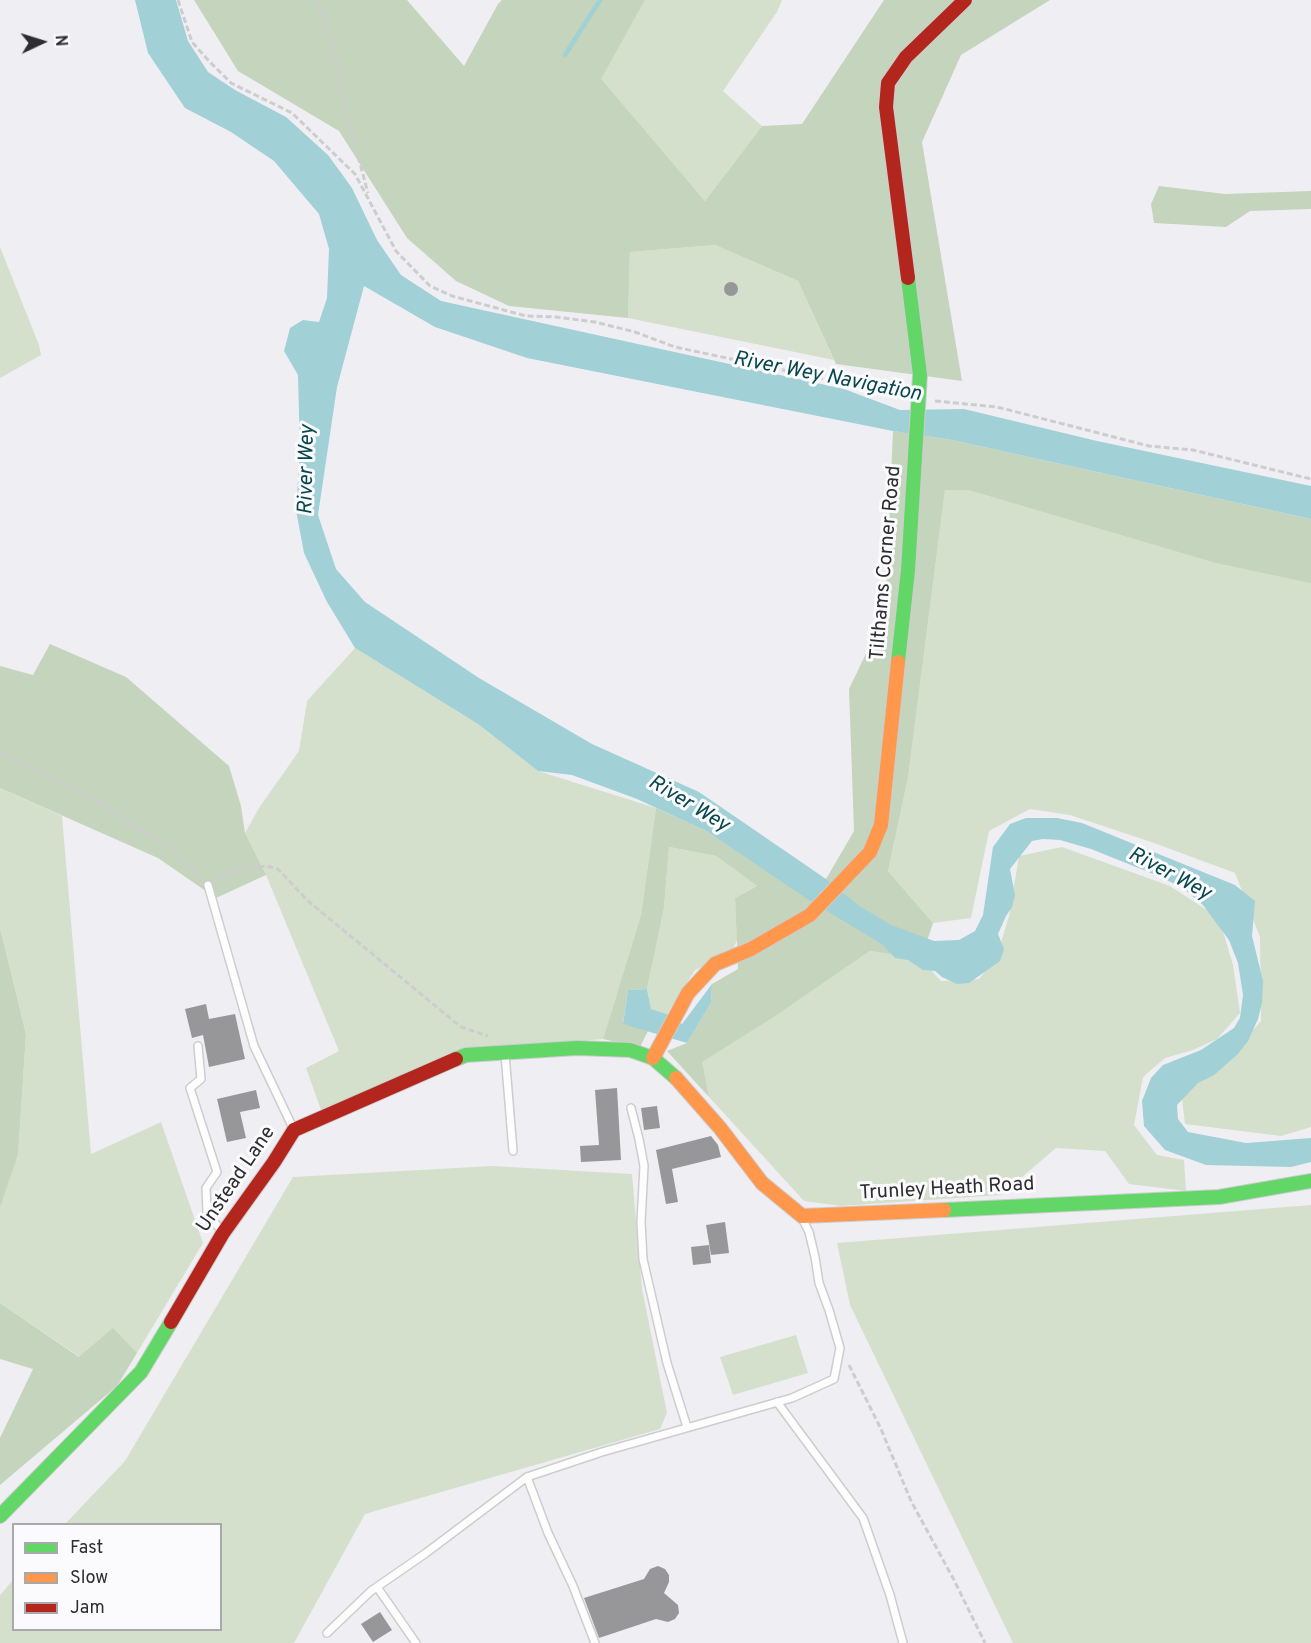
<!DOCTYPE html>
<style>
body{margin:0}
#map{position:relative;width:1311px;height:1643px;overflow:hidden;background:#efeff3;font-family:Overpass,sans-serif}
canvas{display:block}
.legend{position:absolute;left:12px;top:1523px;width:210px;height:108px;box-sizing:border-box;background:#fbfbfe;border:2px solid #a9a9ac;margin:0;padding:8px 10px;list-style:none;font-size:18px;color:#2e2e31}
.legend li{display:flex;align-items:center;gap:12px;height:30px}
.legend b{width:30px;border:2px solid #a9a9ac}
.north{position:absolute;left:12px;top:12px;width:60px;height:60px;-webkit-text-stroke:4px #fbfbfe;paint-order:stroke;rotate:86deg;font-size:16px;font-weight:700;line-height:24px;text-align:center;color:#2e2e31}
.north::after{content:'';display:block;margin:auto;width:21px;height:27px;background:#2e2e31;clip-path:polygon(50% 0,100% 100%,50% 72%,0 100%)}
</style>
<div id="map">
<canvas width="1311" height="1643"></canvas>
<ul class="legend">
<li><b style="height:8px;background:#63d668"></b>Fast</li>
<li><b style="height:8px;background:#ff974d"></b>Slow</li>
<li><b style="height:8px;background:#b3261e"></b>Jam</li>
</ul>
<div class="north">N</div>
</div>
<script>
const g = document.querySelector('canvas').getContext('2d');
g.lineJoin = 'round';
function fillPath(path, color) {
  g.fillStyle = color;
  g.fill(path, 'evenodd');
}
function poly(rows) {
  const path = new Path2D();
  for (const r of rows) {
    if (r.length === 3) {
      path.moveTo(r[0] + r[2], r[1]);
      path.arc(r[0], r[1], r[2], 0, 2 * Math.PI);
      continue;
    }
    path.moveTo(r[0], r[1]);
    for (let i = 2; i < r.length; i += 2) path.lineTo(r[i], r[i + 1]);
  }
  return path;
}
function strokePath(path, color, width, dash) {
  g.strokeStyle = color;
  g.lineWidth = width;
  g.lineCap = dash ? 'butt' : 'round';
  g.setLineDash(dash || []);
  g.stroke(path);
}
function write(font, color, halo, rows, align = 'center') {
  g.font = font + ' Overpass,sans-serif';
  g.lineWidth = 6;
  g.setLineDash([]);
  g.textBaseline = 'middle';
  g.strokeStyle = halo;
  g.fillStyle = color;
  for (const [text, x, y, turn = 0] of rows) {
    g.save();
    g.translate(x, y);
    g.rotate((+turn || 0) * Math.PI / 180);
    g.textAlign = isNaN(turn) ? turn : align;
    if (halo) g.strokeText(text, 0, 0);
    g.fillText(text, 0, 0);
    g.restore();
  }
}
const green = poly([
 [645,0,782,0,777,12,723,91,762,126,705,201,600,79],
 [715,245,798,281,834,360,628,318,630,252],
 [0,247,39,345,41,355,0,378],
 [945,490,968,490,1215,563,1311,582,1311,1127,1281,1136,1185,1124,1181,1090,1219,1068,1261,1021,1260,937,1235,873,1154,843,1070,815,1030,809,989,831,971,918,933,923,888,871,908,778],
 [355,648,478,724,538,771,656,808,641,915,603,1039,456,1052,321,1110,306,1068,339,1051,266,875,245,833,259,808,299,751,307,701],
 [0,788,62,816,91,1154,161,1122,203,1243,137,1353,113,1329,80,1357,0,1303,0,1208,18,1155,26,1034,0,928],
 [669,847,716,856,757,886,735,898,737,940,731,954,695,970,667,1014,651,1009,647,989,664,908],
 [1062,847,1170,886,1219,918,1233,965,1240,1013,1217,1039,1193,1050,1165,1058,1143,1077,1134,1125,1157,1155,1184,1160,1186,1191,1129,1184,1105,1151,1056,1148,1001,1195,841,1206,804,1201,709,1097,701,1062,774,1017,870,951,921,959,941,981,979,979,997,956,1009,916,1019,856],
 [492,1166,632,1174,642,1289,667,1413,660,1429,365,1514,294,1643,0,1643,0,1595,13,1580,14,1630,220,1630,220,1524,65,1524,125,1461,293,1177],
 [1311,1205,1311,1643,1013,1643,850,1305,837,1243],
 [796,1335,808,1373,733,1395,720,1357]
]);
const forest = poly([
 [194,0,407,0,464,66,498,4,502,0,645,0,601,79,705,201,762,126,802,124,884,0,1050,0,961,55,922,142,962,381,836,364,798,281,715,245,630,252,628,318,509,306,456,281,407,238,339,131,238,71],
 [1159,186,1225,194,1311,191,1311,209,1250,211,1226,227,1154,223,1151,204],
 [893,431,952,440,1311,519,1311,583,1215,563,968,490,945,490,908,778,888,871,933,923,921,959,870,951,774,1017,702,1062,709,1097,667,1051,687,1043,711,1003,712,984,738,969,735,898,757,886,716,856,669,847,664,908,647,989,628,990,623,1023,648,1031,640,1047,603,1039,641,915,656,808,706,831,762,868,837,910,826,879,854,831,849,689,885,614],
 [50,644,126,677,229,766,241,806,245,833,266,875,216,898,158,858,0,788,0,666,33,675],
 [0,928,26,1034,18,1155,0,1208],
 [0,1303,79,1357,113,1328,137,1353,117,1386,0,1485,0,1438,33,1369,0,1359]
]);
const water = poly([
 [135,0,176,0,188,41,208,72,235,90,286,117,328,155,352,188,377,240,401,275,441,301,844,389,900,410,964,409,1097,441,1311,486,1311,519,952,440,893,431,527,358,435,327,364,286,337,387,318,515,336,569,365,602,479,678,592,744,699,792,826,879,858,905,891,925,934,941,959,940,975,931,983,915,993,847,1010,824,1026,818,1057,818,1082,823,1235,885,1255,901,1252,936,1263,981,1262,1003,1258,1019,1248,1041,1237,1055,1214,1075,1198,1083,1177,1105,1178,1119,1188,1132,1246,1143,1311,1138,1311,1162,1291,1167,1206,1165,1165,1150,1144,1126,1142,1101,1151,1078,1163,1065,1201,1050,1234,1028,1240,1018,1243,995,1238,963,1229,940,1203,905,1184,889,1161,877,1091,849,1060,840,1043,839,1032,841,1010,869,1015,895,1012,907,1006,916,998,934,1004,949,1000,961,969,983,957,984,942,977,935,971,923,970,908,960,895,958,882,944,812,902,706,831,637,799,572,775,538,771,478,724,355,648,327,602,304,553,296,510,300,452,298,375,284,351,290,328,303,320,319,322,327,298,329,249,319,214,274,161,231,132,185,108,148,53],
 [712,984,711,1003,687,1043,623,1024,628,990,647,989,651,1009,667,1014,682,1024]
]);
const stream = poly([
 [565,55,600,0]
]);
const building = poly([
 [731,289,7],
 [206,1004,209,1019,235,1014,245,1059,209,1067,203,1035,192,1038,185,1009],
 [617,1088,621,1160,581,1162,580,1146,599,1145,595,1090],
 [256,1090,260,1108,240,1112,246,1138,227,1142,217,1099],
 [657,1106,660,1128,644,1130,641,1108],
 [711,1136,718,1145,721,1157,672,1169,678,1202,666,1204,656,1150],
 [725,1222,729,1253,711,1255,706,1225],
 [709,1245,711,1263,693,1265,691,1247],
 [658,1566,665,1569,669,1575,669,1582,664,1593,678,1605,679,1613,675,1619,668,1622,656,1619,599,1638,584,1598,644,1579,650,1569],
 [380,1612,392,1630,373,1642,361,1624]
]);
const path = poly([
 [178,0,192,42,208,60,231,83,292,113,355,174,396,251,430,286,452,296,526,316,556,317,595,322,635,332,675,347,858,386,869,391,901,396],
 [318,0,336,59,347,115,368,193],
 [935,401,997,407,1149,446,1193,450,1311,479],
 [0,753,30,766,84,794,169,848,201,878],
 [216,880,243,868,266,866,278,869,308,901,461,1027,488,1036],
 [849,1365,881,1429,911,1501,954,1580,985,1643]
]);
const lane = poly([
 [208,885,254,1046,293,1128],
 [198,1046,201,1079,190,1088,217,1172,206,1188,207,1212,222,1232],
 [505,1054,513,1151],
 [631,1108,639,1139,644,1166,641,1222,643,1259,667,1363,687,1427],
 [777,1402,863,1518,890,1595,903,1643],
 [377,1587,416,1643],
 [327,1633,371,1591,426,1553,527,1477],
 [595,1643,573,1586,548,1533,527,1477,602,1452,792,1398,834,1379,840,1348,829,1310,819,1283,815,1257,809,1232,802,1218]
]);
const fast = poly([
 [898,662,908,570,920,375,908,278],
 [456,1059,466,1055,577,1048,630,1050,653,1058,676,1078],
 [944,1210,1219,1197,1311,1181],
 [0,1516,141,1372,171,1322]
]);
const slow = poly([
 [653,1058,688,993,715,964,751,949,810,915,870,852,881,825,898,662],
 [676,1078,720,1128,762,1183,802,1216,944,1210]
]);
const jam = poly([
 [908,278,886,107,888,83,906,57,965,0],
 [171,1322,223,1233,274,1162,294,1130,456,1059]
]);
const streetNames = [
 ["Tilthams Corner Road",887,563,-85],
 ["Unstead Lane",237,1180,-56],
 ["Trunley Heath Road",947,1190,-3]
];
const waterNames = [
 ["River Wey Navigation",827,378,11],
 ["River Wey",308,470,-89],
 ["River Wey",688,805,31],
 ["River Wey",1169,875,28]
];
fillPath(green, '#d4e0cc');
fillPath(forest, '#c5d4bc');
fillPath(water, '#a1d0d7');
strokePath(stream, '#a1d0d7', 4.5);
fillPath(building, '#97979a');
strokePath(lane, '#cdcdd0', 10);
strokePath(fast, '#cdcdd0', 16);
strokePath(slow, '#cdcdd0', 16);
strokePath(jam, '#cdcdd0', 16);
strokePath(path, '#cdcdce', 3, [6, 3]);
strokePath(lane, '#fdfdfd', 7);
strokePath(fast, '#63d668', 14);
strokePath(slow, '#ff974d', 14);
strokePath(jam, '#b3261e', 14);
write('20px', '#2e2e31', '#fbfbfe', streetNames);
write('italic 21px', '#07474d', '#fbfbfe', waterNames);
</script>
